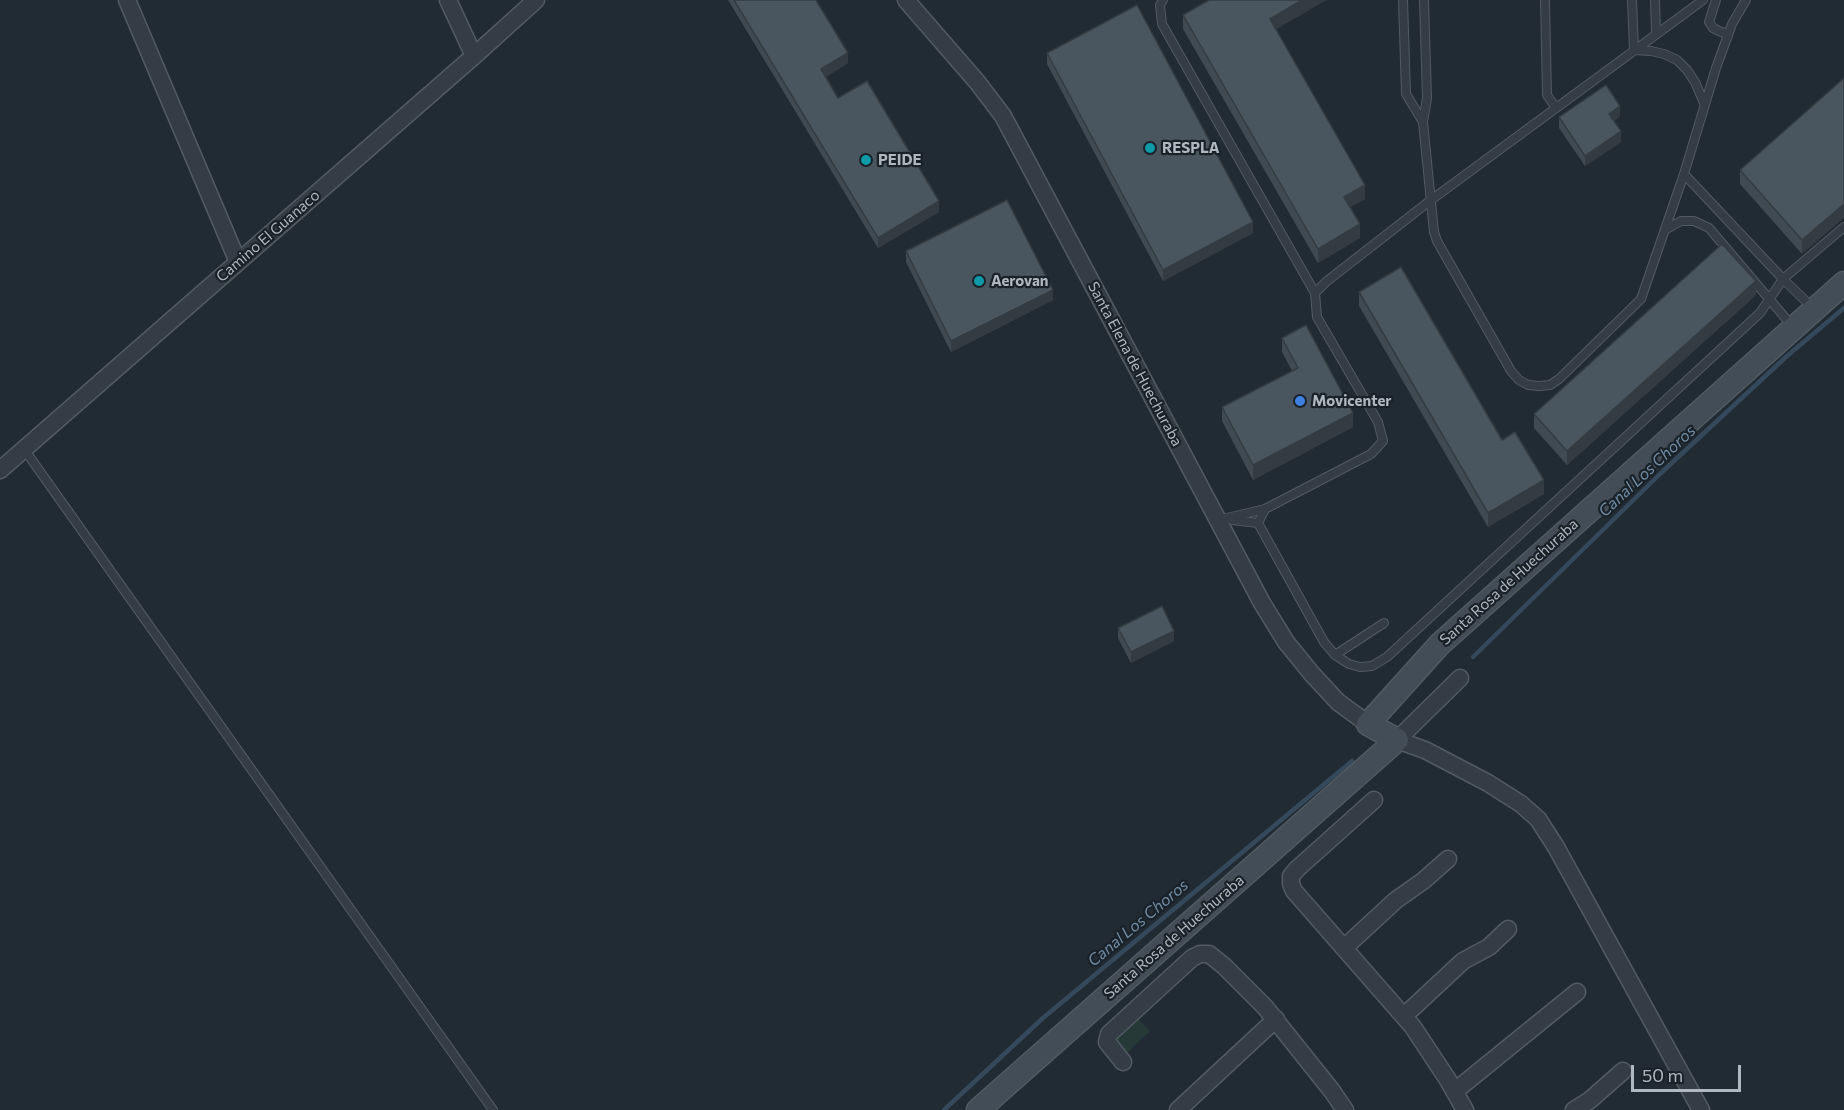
<!DOCTYPE html>
<style>
body{margin:0}
#map{position:relative;width:1844px;height:1110px;overflow:hidden;background:#212b34;font-family:Commissioner,sans-serif}
canvas{display:block}
.scale{position:absolute;left:1631px;top:1065px;width:110px;height:27px;box-sizing:border-box;border:3px solid #aeb8c1;border-top:0;padding-left:8px;font-size:18px;line-height:21px;white-space:nowrap;color:#aeb8c1;-webkit-text-stroke:4px #1a2229;paint-order:stroke}
</style>
<div id="map">
<canvas width="1844" height="1110"></canvas>
<div class="scale">50 m</div>
</div>
<script>
const g = document.querySelector('canvas').getContext('2d');
g.lineJoin = 'round';
function fillPath(path, color) {
  g.fillStyle = color;
  g.fill(path, 'evenodd');
}
function poly(rows) {
  const path = new Path2D();
  for (const r of rows) {
    path.moveTo(r[0], r[1]);
    for (let i = 2; i < r.length; i += 2) path.lineTo(r[i], r[i + 1]);
  }
  return path;
}
function strokePath(path, color, width, dash) {
  g.strokeStyle = color;
  g.lineWidth = width;
  g.lineCap = dash ? 'butt' : 'round';
  g.setLineDash(dash || []);
  g.stroke(path);
}
function write(font, color, halo, rows, align = 'center') {
  g.font = font + ' Commissioner,sans-serif';
  g.lineWidth = 4.5;
  g.setLineDash([]);
  g.textBaseline = 'middle';
  g.strokeStyle = halo;
  g.fillStyle = color;
  for (const [text, x, y, turn = 0] of rows) {
    g.save();
    g.translate(x, y);
    g.rotate((+turn || 0) * Math.PI / 180);
    g.textAlign = isNaN(turn) ? turn : align;
    if (halo) g.strokeText(text, 0, 0);
    g.fillText(text, 0, 0);
    g.restore();
  }
}
const green = poly([
 [1135,1016,1150,1031,1125,1055,1110,1040]
]);
const stream = poly([
 [1473,657,1661,473,1787,356,1844,308],
 [944,1110,1043,1018,1352,761]
]);
const lane = poly([
 [1163,0,1160,5,1162,24,1315,293,1317,317,1378,422,1383,441,1371,454,1265,509,1218,520],
 [1403,0,1406,94,1423,122],
 [1424,0,1427,98,1423,122,1434,232,1437,241,1511,371,1519,380,1528,385,1539,386,1550,385,1559,379,1641,299,1684,174,1716,68,1732,24,1746,0],
 [1545,0,1547,95,1556,108],
 [1632,0,1634,50,1651,51,1664,54,1677,60,1687,70,1695,82,1704,103],
 [1655,0,1656,33],
 [1716,0,1709,22,1713,28,1721,32,1727,33,1728,36],
 [1684,174,1783,279,1813,308],
 [1665,230,1681,221,1694,221,1709,228,1793,327],
 [1315,293,1327,281,1431,200,1703,0],
 [24,449,493,1110],
 [1265,509,1258,523,1324,642,1335,655,1349,664,1360,667,1372,666,1387,657,1760,313,1783,279,1844,227],
 [1232,520,1258,523],
 [1335,655,1384,623]
]);
const street = poly([
 [127,0,238,262],
 [448,0,474,56],
 [906,0,978,83,1003,116,1262,603,1286,642,1312,674,1338,702,1368,724],
 [0,470,474,56,536,0],
 [1460,678,1397,740,1425,750,1488,783,1521,804,1538,819,1556,847,1701,1110],
 [1374,800,1297,869,1291,876,1291,884,1294,891,1413,1027,1448,1080,1465,1110],
 [1345,947,1396,900,1423,881,1448,859],
 [1404,1016,1463,961,1489,947,1508,929],
 [1123,1062,1107,1042,1109,1034,1192,958,1200,954,1209,954,1224,966,1265,1007,1332,1091,1345,1110],
 [1455,1091,1577,992],
 [1178,1110,1276,1019],
 [1574,1110,1590,1100,1623,1071]
]);
const secondary = poly([
 [978,1110,1397,740,1368,724,1440,644,1844,283]
]);
const wall = poly([
 [728,0,816,0,848,63,826,77,838,98,939,212,878,248],
 [1209,0,1326,0,1276,29,1365,199,1350,207,1360,238,1318,263,1183,29,1183,15],
 [1047,53,1253,233,1163,281,1047,64],
 [1844,78,1802,254,1740,184,1740,170],
 [1620,116,1614,121,1621,142,1585,166,1559,128,1559,117],
 [906,251,1053,300,951,352,906,262],
 [1359,292,1502,440,1544,494,1488,527,1359,306],
 [1756,295,1567,465,1534,428,1534,414],
 [1282,338,1353,427,1253,480,1222,421,1222,407,1292,371,1282,352],
 [1118,628,1174,641,1131,663,1118,638]
]);
const shadedWall = poly([
 [1302,0,1326,0,1270,33,1270,19],
 [848,53,848,63,821,80,821,69],
 [1620,106,1620,116,1609,125,1609,114],
 [1621,131,1621,142,1585,166,1585,156],
 [1365,185,1365,199,1344,211,1344,197],
 [939,201,939,212,878,248,878,238],
 [1844,204,1844,218,1802,254,1802,240],
 [1253,222,1253,233,1163,281,1163,270],
 [1360,224,1360,238,1318,263,1318,249],
 [1756,281,1756,295,1567,465,1567,451],
 [1053,290,1053,300,951,352,951,341],
 [1353,413,1353,427,1253,480,1253,465],
 [1544,480,1544,494,1488,527,1488,513],
 [1174,631,1174,641,1131,663,1131,652]
]);
const building = poly([
 [734,0,816,0,848,53,821,69,838,98,867,81,939,201,878,238,734,0],
 [1209,0,1302,0,1270,19,1365,185,1344,197,1360,224,1318,249,1183,15,1209,0],
 [1137,5,1253,222,1163,270,1047,53,1137,5],
 [1844,78,1844,204,1802,240,1740,170,1844,78],
 [1606,85,1620,106,1609,114,1621,131,1585,156,1559,117,1606,85],
 [1007,200,1053,290,951,341,906,251,1007,200],
 [1722,244,1756,281,1567,451,1534,414,1722,244],
 [1401,267,1502,440,1515,432,1544,480,1488,513,1359,292,1401,267],
 [1306,325,1353,413,1253,465,1222,407,1298,368,1282,338,1306,325],
 [1162,606,1174,631,1131,652,1118,628,1162,606]
]);
const markers = [
 [1150,148,6,"#0f9aa8"],
 [866,160,6,"#0f9aa8"],
 [979,281,6,"#0f9aa8"],
 [1300,401,6,"#3f7fe0"]
];
const poiNames = [
 ["RESPLA",1162,148],
 ["PEIDE",878,160],
 ["Aerovan",991,281],
 ["Movicenter",1312,401]
];
const streetNames = [
 ["Camino El Guanaco",268,236,-41],
 ["Santa Elena de Huechuraba",1135,364,62],
 ["Santa Rosa de Huechuraba",1509,582,-42],
 ["Santa Rosa de Huechuraba",1174,937,-41]
];
const waterNames = [
 ["Canal Los Choros",1647,471,-43],
 ["Canal Los Choros",1138,923,-40]
];
fillPath(green, '#263937');
strokePath(stream, '#36495a', 4.5);
strokePath(lane, '#515b62', 10);
strokePath(street, '#515b62', 19);
strokePath(secondary, '#515b62', 25);
strokePath(lane, '#343d45', 8);
strokePath(street, '#343d45', 16);
strokePath(secondary, '#424d57', 22);
fillPath(wall, '#3f4a52');
fillPath(shadedWall, '#333c42');
fillPath(building, '#49565f');
strokePath(building, '#333c42', 1.5);
for (const [x, y, r, color] of markers) {
  const dot = new Path2D();
  dot.arc(x, y, r, 0, 2 * Math.PI);
  g.fillStyle = color;
  g.fill(dot);
  strokePath(dot, '#1a2229', 2);
}
write('bold 15px', '#aeb8c1', '#1a2229', poiNames, 'left');
write('15px', '#aeb8c1', '#1a2229', streetNames);
write('italic 16px', '#718ca3', '#1a2229', waterNames);
</script>
